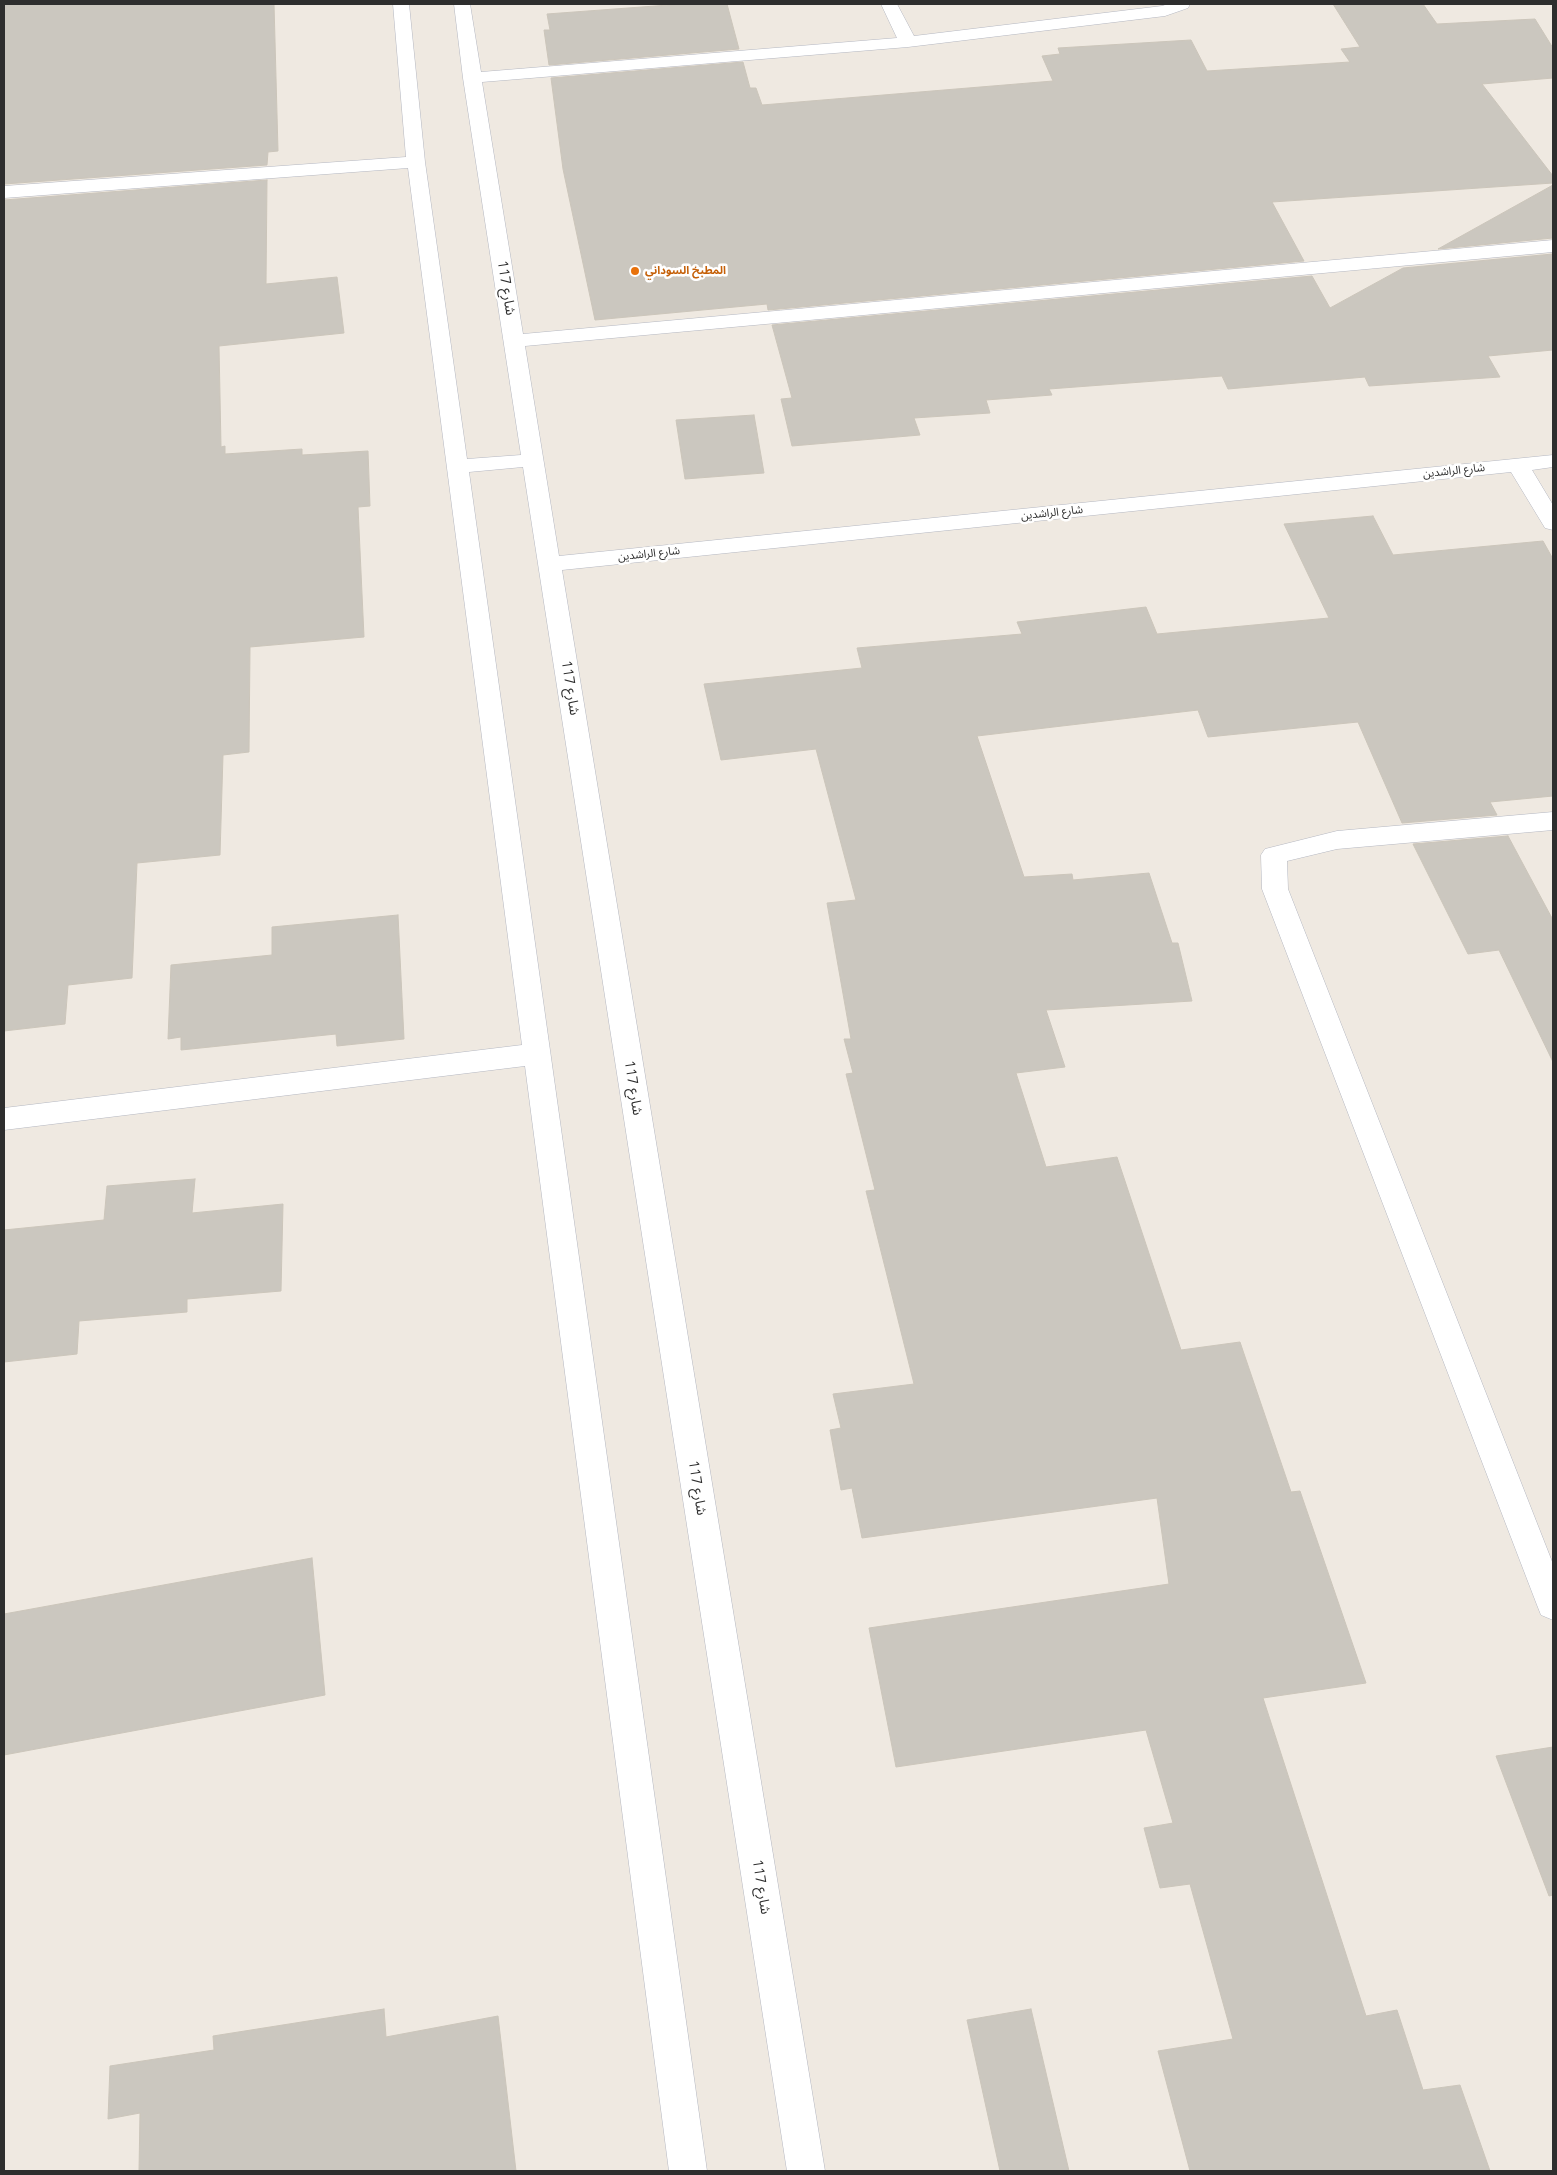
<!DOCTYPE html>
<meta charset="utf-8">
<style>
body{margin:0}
#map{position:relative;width:1557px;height:2175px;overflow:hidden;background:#efe9e1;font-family:"Open Sans",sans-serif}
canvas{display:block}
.frame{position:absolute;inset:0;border:5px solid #2e2e2e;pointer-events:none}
</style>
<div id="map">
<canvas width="1557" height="2175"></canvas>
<div class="frame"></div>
</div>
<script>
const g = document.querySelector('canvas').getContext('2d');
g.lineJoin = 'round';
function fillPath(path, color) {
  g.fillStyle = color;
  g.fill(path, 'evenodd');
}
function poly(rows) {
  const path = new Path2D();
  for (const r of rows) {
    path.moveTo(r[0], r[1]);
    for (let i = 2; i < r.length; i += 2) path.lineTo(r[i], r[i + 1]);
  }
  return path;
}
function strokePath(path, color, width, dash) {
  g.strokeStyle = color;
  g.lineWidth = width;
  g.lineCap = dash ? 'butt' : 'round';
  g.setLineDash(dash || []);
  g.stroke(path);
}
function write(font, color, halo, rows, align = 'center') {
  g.font = font + ' "Open Sans","Noto Sans Arabic",sans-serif';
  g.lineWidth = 5;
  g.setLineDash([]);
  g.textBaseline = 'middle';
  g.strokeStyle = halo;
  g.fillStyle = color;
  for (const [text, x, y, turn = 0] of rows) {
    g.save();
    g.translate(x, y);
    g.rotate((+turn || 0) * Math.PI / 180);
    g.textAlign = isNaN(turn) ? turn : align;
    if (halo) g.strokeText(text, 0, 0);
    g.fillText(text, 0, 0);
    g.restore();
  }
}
const building = poly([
 [4,4,274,4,278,151,268,152,267,165,4,184,4,4],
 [682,4,727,4,739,49,549,65,544,30,550,30,547,14,682,4],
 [1333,4,1423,4,1437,24,1535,19,1553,48,1553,78,1482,84,1553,176,1553,183,1272,202,1304,261,768,310,767,304,595,320,563,169,551,78,743,62,750,88,756,88,762,105,1053,81,1042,56,1060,54,1058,48,1191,40,1207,71,1350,62,1341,49,1360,47,1333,4],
 [267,180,266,284,337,277,344,333,219,346,221,447,225,446,225,454,302,449,302,455,368,451,370,506,358,507,364,637,250,647,249,752,223,755,220,855,137,863,132,978,68,985,65,1024,4,1031,4,200,267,180],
 [1553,185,1553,238,1438,249,1553,185],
 [1553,254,1553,350,1488,356,1500,377,1369,386,1365,377,1228,389,1222,376,1049,389,1052,395,986,400,990,413,914,418,920,435,792,446,781,399,792,398,772,325,1312,276,1330,308,1403,268,1553,254],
 [754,415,764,473,685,479,676,420,754,415],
 [1373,516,1393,555,1543,541,1553,559,1553,796,1490,802,1497,815,1402,823,1358,722,1208,737,1198,710,977,736,1024,877,1072,874,1073,880,1149,873,1172,943,1178,943,1192,1001,1046,1010,1065,1067,1016,1073,1046,1167,1117,1157,1181,1350,1240,1342,1291,1492,1300,1491,1366,1683,1263,1698,1366,2016,1397,2010,1423,2090,1460,2085,1490,2171,1190,2171,1158,2051,1233,2039,1190,1884,1160,1888,1144,1828,1173,1823,1146,1730,896,1767,869,1628,1169,1584,1157,1498,862,1538,852,1488,841,1490,830,1430,841,1428,833,1394,914,1384,866,1191,875,1190,846,1074,853,1073,844,1039,851,1039,827,903,856,900,816,749,721,760,704,684,862,668,857,648,1022,634,1017,622,1146,607,1157,634,1329,618,1284,524,1373,516],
 [1508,836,1553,920,1553,1062,1499,950,1468,954,1413,844,1508,836],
 [398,915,404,1039,337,1046,336,1034,181,1050,181,1037,168,1039,171,965,272,955,272,927,398,915],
 [195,1179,192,1213,283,1204,281,1291,187,1299,187,1312,79,1321,77,1354,4,1362,4,1230,104,1220,107,1186,195,1179],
 [312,1558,325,1695,4,1755,4,1614,312,1558],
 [1553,1747,1553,1895,1549,1896,1496,1756,1553,1747],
 [384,2009,386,2037,498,2016,516,2171,139,2171,140,2113,108,2119,110,2066,214,2050,213,2036,384,2009],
 [1031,2009,1069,2171,1000,2171,967,2020,1031,2009]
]);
const minor = poly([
 [393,4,409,4,425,162,467,459,521,455,463,78,454,4,470,4,481,72,897,38,881,4,897,4,914,36,1162,6,1168,4,1190,4,1188,8,1165,16,908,47,482,82,523,334,1553,240,1553,252,525,346,559,556,1553,455,1553,467,1532,470,1553,505,1553,530,1545,528,1511,472,562,570,825,2171,787,2171,523,467,469,472,707,2171,669,2171,525,1066,4,1130,4,1108,522,1045,408,168,4,198,4,186,406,157,393,4],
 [1553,812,1553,830,1337,849,1287,861,1288,889,1553,1564,1553,1620,1541,1615,1537,1605,1262,889,1261,855,1265,849,1337,831,1553,812]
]);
const markers = [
 [635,271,5,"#e8710a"]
];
const farFoodnames = [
 ["المطبخ السوداني",645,271]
];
const farStreetnames = [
 ["شارع الراشدين",1454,471,-6],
 ["شارع الراشدين",1052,513,-6],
 ["شارع الراشدين",649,554,-6]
];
const streetNames = [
 ["شارع 117",506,288,81],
 ["شارع 117",570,688,81],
 ["شارع 117",633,1088,81],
 ["شارع 117",697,1488,81],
 ["شارع 117",761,1887,81]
];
fillPath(building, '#cbc7bf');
strokePath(building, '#cbc5ba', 1);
strokePath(minor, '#b4b7c1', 1);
fillPath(minor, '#fff');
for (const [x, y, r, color] of markers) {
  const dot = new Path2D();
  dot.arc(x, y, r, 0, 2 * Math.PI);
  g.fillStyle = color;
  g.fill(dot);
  strokePath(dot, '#fff', 2);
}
write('bold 11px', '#c56008', '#fff', farFoodnames, 'left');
write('11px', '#2e2e2e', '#fff', farStreetnames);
write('14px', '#2e2e2e', '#fff', streetNames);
</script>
